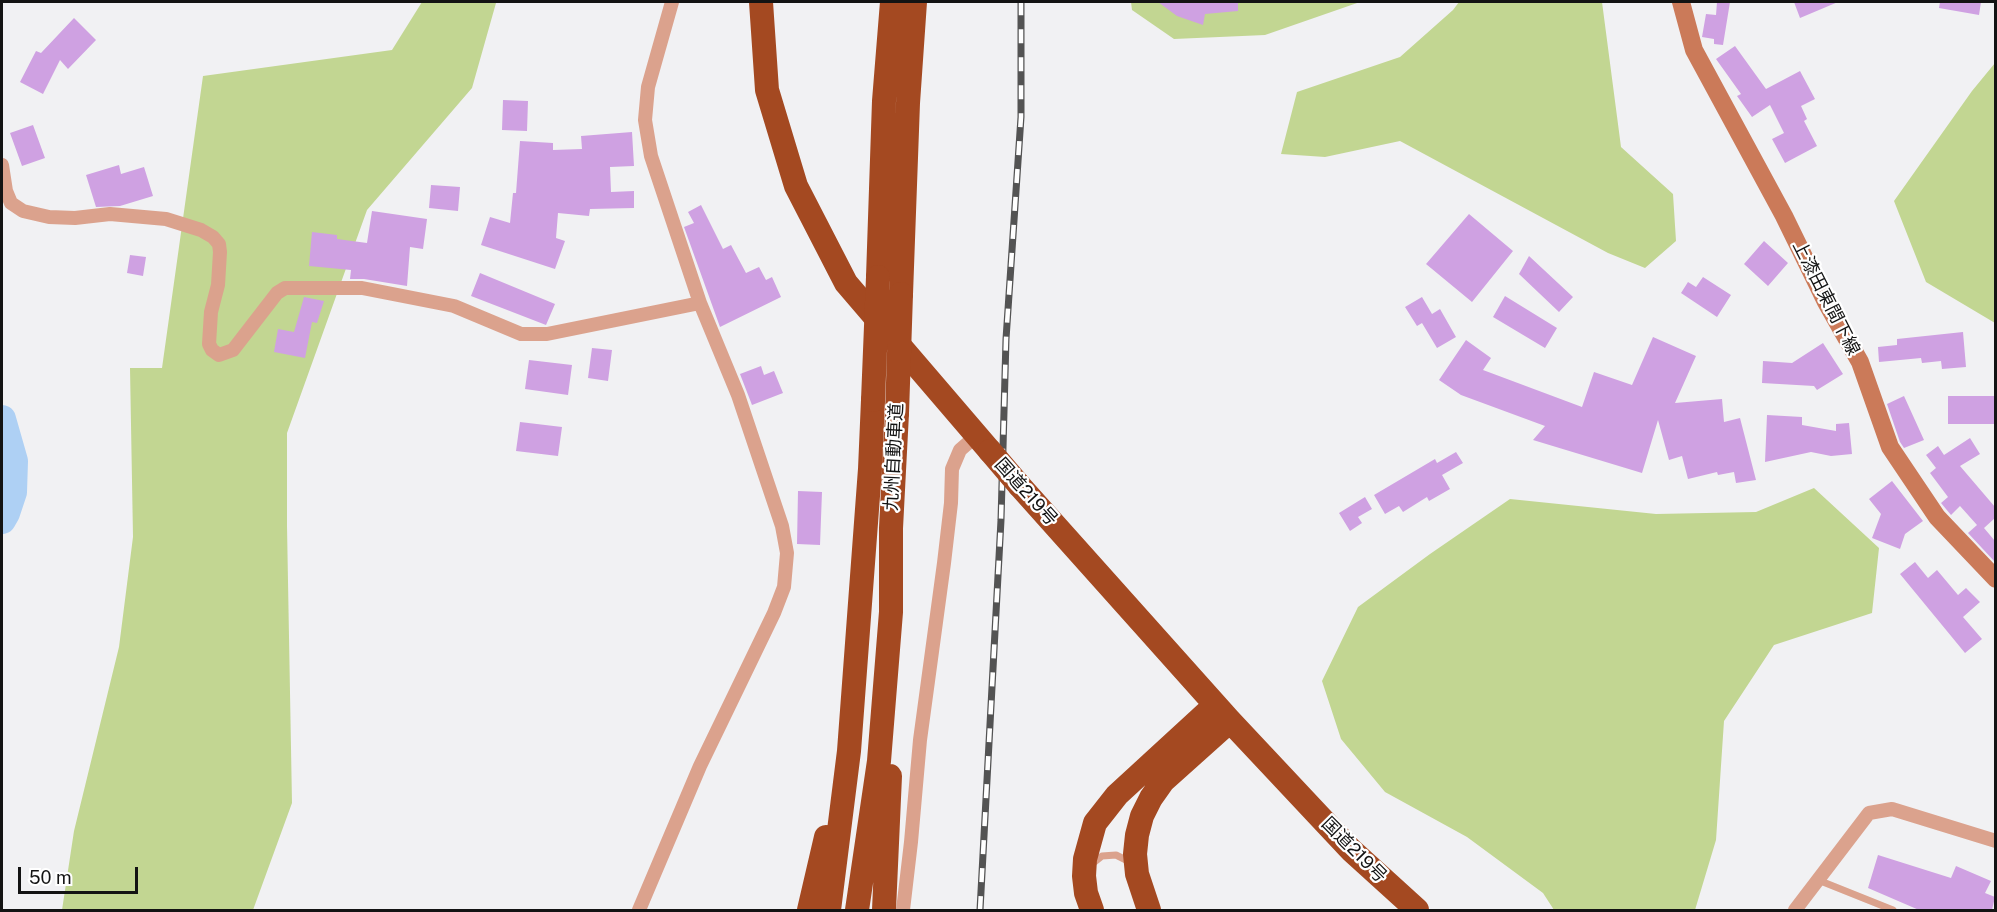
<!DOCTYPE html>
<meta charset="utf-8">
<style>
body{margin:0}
#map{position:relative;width:1997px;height:912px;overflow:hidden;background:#f1f1f3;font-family:"Public Sans",sans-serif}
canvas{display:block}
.frame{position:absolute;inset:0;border:3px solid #131313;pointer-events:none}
.scale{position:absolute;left:18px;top:867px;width:120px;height:27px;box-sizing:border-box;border:3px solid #131313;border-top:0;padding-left:8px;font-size:18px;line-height:21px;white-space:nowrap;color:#131313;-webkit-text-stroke:4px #fff;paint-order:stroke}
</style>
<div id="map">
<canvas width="1997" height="912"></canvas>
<div class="frame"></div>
<div class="scale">50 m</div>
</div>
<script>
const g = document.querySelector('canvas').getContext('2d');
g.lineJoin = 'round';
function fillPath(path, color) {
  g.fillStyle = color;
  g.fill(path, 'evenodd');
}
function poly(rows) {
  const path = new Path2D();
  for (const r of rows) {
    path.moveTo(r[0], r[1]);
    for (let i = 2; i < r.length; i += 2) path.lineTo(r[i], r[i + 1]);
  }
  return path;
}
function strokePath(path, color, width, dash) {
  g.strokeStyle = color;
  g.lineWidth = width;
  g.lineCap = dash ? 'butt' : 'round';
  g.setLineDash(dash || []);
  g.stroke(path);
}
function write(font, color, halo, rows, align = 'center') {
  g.font = font + ' "Public Sans","Noto Sans JP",sans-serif';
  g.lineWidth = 4.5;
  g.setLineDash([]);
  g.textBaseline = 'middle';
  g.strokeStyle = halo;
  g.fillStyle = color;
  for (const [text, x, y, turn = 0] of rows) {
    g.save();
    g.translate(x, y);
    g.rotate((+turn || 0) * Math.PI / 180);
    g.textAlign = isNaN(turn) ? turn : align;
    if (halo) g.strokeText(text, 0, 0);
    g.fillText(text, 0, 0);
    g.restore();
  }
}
const green = poly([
 [422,2,487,2,496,3,472,88,367,210,287,433,287,526,292,803,253,910,62,910,74,831,119,647,133,537,130,368,162,368,203,76,392,50],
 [1131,2,1360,2,1265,35,1174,39,1132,10],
 [1459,2,1602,2,1621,147,1673,194,1676,241,1645,268,1608,253,1400,141,1325,157,1281,154,1297,92,1400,57,1453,10],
 [1995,63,1995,323,1926,282,1894,201,1972,91],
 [1814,488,1879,548,1872,613,1774,645,1724,721,1716,840,1695,910,1554,910,1543,893,1467,837,1385,792,1341,739,1322,681,1358,607,1430,554,1510,499,1656,514,1756,512]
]);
const river = poly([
 [2,419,14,461,13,492,6,513,2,520]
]);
const building = poly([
 [1158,2,1238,2,1238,11,1205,14,1203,25,1177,16],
 [1717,2,1730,2,1723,45,1714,44,1714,39,1702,37,1706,14,1716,15],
 [1794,2,1838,2,1800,18],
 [1940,2,1981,2,1979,15,1939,8],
 [74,18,96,40,68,69,60,60,43,94,20,82,36,51,41,53],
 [1735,46,1766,89,1800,71,1815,99,1801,106,1807,119,1804,121,1817,146,1785,163,1772,139,1784,133,1770,105,1752,117,1737,96,1741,94,1716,59],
 [503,100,528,101,527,131,502,130],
 [33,125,45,158,22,166,10,133],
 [632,132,634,166,610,167,611,192,634,191,634,208,590,209,589,216,558,213,556,238,565,241,555,269,481,245,490,217,510,223,513,193,516,193,520,141,553,143,553,150,582,149,581,136],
 [119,165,121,174,144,167,153,196,120,206,96,207,86,175],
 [431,185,460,187,458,211,429,208],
 [701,205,723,249,731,245,746,273,759,267,766,280,772,277,781,297,720,327,684,227,694,223,688,212],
 [372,211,427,219,423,249,410,247,407,286,364,279,350,279,351,270,309,266,312,232,337,235,337,239,367,243],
 [1469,214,1513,251,1472,302,1426,264],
 [1764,241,1788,263,1768,286,1744,264],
 [130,255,146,257,143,276,127,273],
 [1529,256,1573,297,1559,312,1519,274],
 [480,273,555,304,546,325,471,296],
 [1703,277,1731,295,1717,317,1681,293,1688,282,1696,287],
 [1505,296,1557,328,1545,348,1493,317],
 [304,297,324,301,317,323,312,322,305,358,274,352,278,329,294,332],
 [1422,297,1432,314,1440,309,1456,337,1437,348,1422,323,1417,326,1405,307],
 [1963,332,1966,367,1942,369,1941,361,1922,363,1921,358,1879,362,1878,347,1897,345,1897,339],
 [1653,337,1696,356,1675,403,1722,399,1724,422,1740,418,1756,480,1736,483,1734,472,1718,475,1717,472,1688,479,1682,456,1669,460,1658,420,1642,473,1533,440,1545,426,1461,395,1439,380,1466,340,1491,358,1483,370,1582,407,1594,372,1632,385],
 [1823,343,1843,374,1817,390,1814,386,1762,383,1763,361,1792,363],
 [592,348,612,350,608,381,588,378],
 [529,360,572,365,568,395,525,389],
 [761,366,764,375,774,371,783,393,752,405,740,374],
 [1904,396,1924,440,1904,448,1900,442,1887,404],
 [1948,396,1995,396,1995,424,1948,424],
 [1767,415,1802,417,1802,425,1836,431,1836,424,1849,423,1852,454,1831,456,1811,452,1765,462],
 [520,422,562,427,558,456,516,451],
 [1970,438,1980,454,1960,466,1995,507,1995,518,1984,528,1995,541,1995,562,1968,533,1977,525,1960,506,1951,515,1941,503,1948,497,1930,473,1936,468,1926,455,1938,446,1944,455],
 [1456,452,1463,463,1442,475,1450,489,1429,501,1427,497,1403,512,1399,506,1385,514,1374,495,1435,459,1437,463],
 [1892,481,1923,521,1905,534,1900,549,1872,538,1881,514,1869,499],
 [798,491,822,492,820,545,797,544],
 [1365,497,1372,509,1358,517,1362,523,1350,531,1339,513],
 [1915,562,1928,578,1937,570,1958,595,1966,588,1980,602,1963,617,1982,639,1965,653,1900,574],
 [1878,855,1951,878,1956,866,1991,881,1985,893,1995,897,1992,910,1919,910,1868,888]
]);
const lane = poly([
 [1092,864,1102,856,1116,855,1126,860,1129,864],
 [1818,880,1893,910]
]);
const street = poly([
 [2,165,6,191,11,203,23,211,49,217,75,218,110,214,166,219,201,230,213,237,219,244,220,252,218,285,211,312,209,344,212,350,219,355,233,350,277,293,285,288,362,288,454,306,521,334,547,334,700,303],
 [639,910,700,766,774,613,784,587,787,553,782,526,738,395,700,303,651,156,645,120,648,87,672,2],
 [903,910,911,842,920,740,944,563,951,503,952,469,960,450,976,436],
 [1795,910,1869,813,1892,809,1996,841]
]);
const secondary = poly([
 [1681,2,1694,50,1784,216,1826,302,1860,362,1890,447,1937,517,1996,579]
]);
const highway = poly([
 [761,2,767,90,796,186,846,283,990,451],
 [878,277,884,101,892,2],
 [901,294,908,103,915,2],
 [1019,485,1230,721,1351,850,1417,910],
 [809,910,826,837],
 [829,910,849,751,870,469,873,400],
 [857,910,879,761,891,612,891,528,897,413],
 [884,910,890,776],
 [1092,910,1086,893,1084,876,1085,859,1095,823,1117,795,1215,705],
 [1149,910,1137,874,1135,854,1137,835,1142,816,1151,798,1163,781,1230,721]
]);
const rail = poly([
 [980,910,1001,520,1006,339,1021,117,1021,2]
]);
const highwayBridge = poly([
 [873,400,878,277],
 [897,413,901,294],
 [990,451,1019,485]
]);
const streetNames = [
 ["上漆田東間下線",1826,298,63],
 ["九州自動車道",894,457,-87],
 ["国道219号",1026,492,48],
 ["国道219号",1354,850,45]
];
fillPath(green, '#c2d692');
strokePath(river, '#aed0f4', 28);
fillPath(building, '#cfa1e2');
strokePath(lane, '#dba28d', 7);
strokePath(street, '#dba28d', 14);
strokePath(secondary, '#cb7a59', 18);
strokePath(highway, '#a44921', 24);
strokePath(rail, '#535353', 7);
strokePath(rail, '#fff', 4.5, [14]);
strokePath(highwayBridge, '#a44921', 24);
write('18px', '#131313', '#fff', streetNames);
</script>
